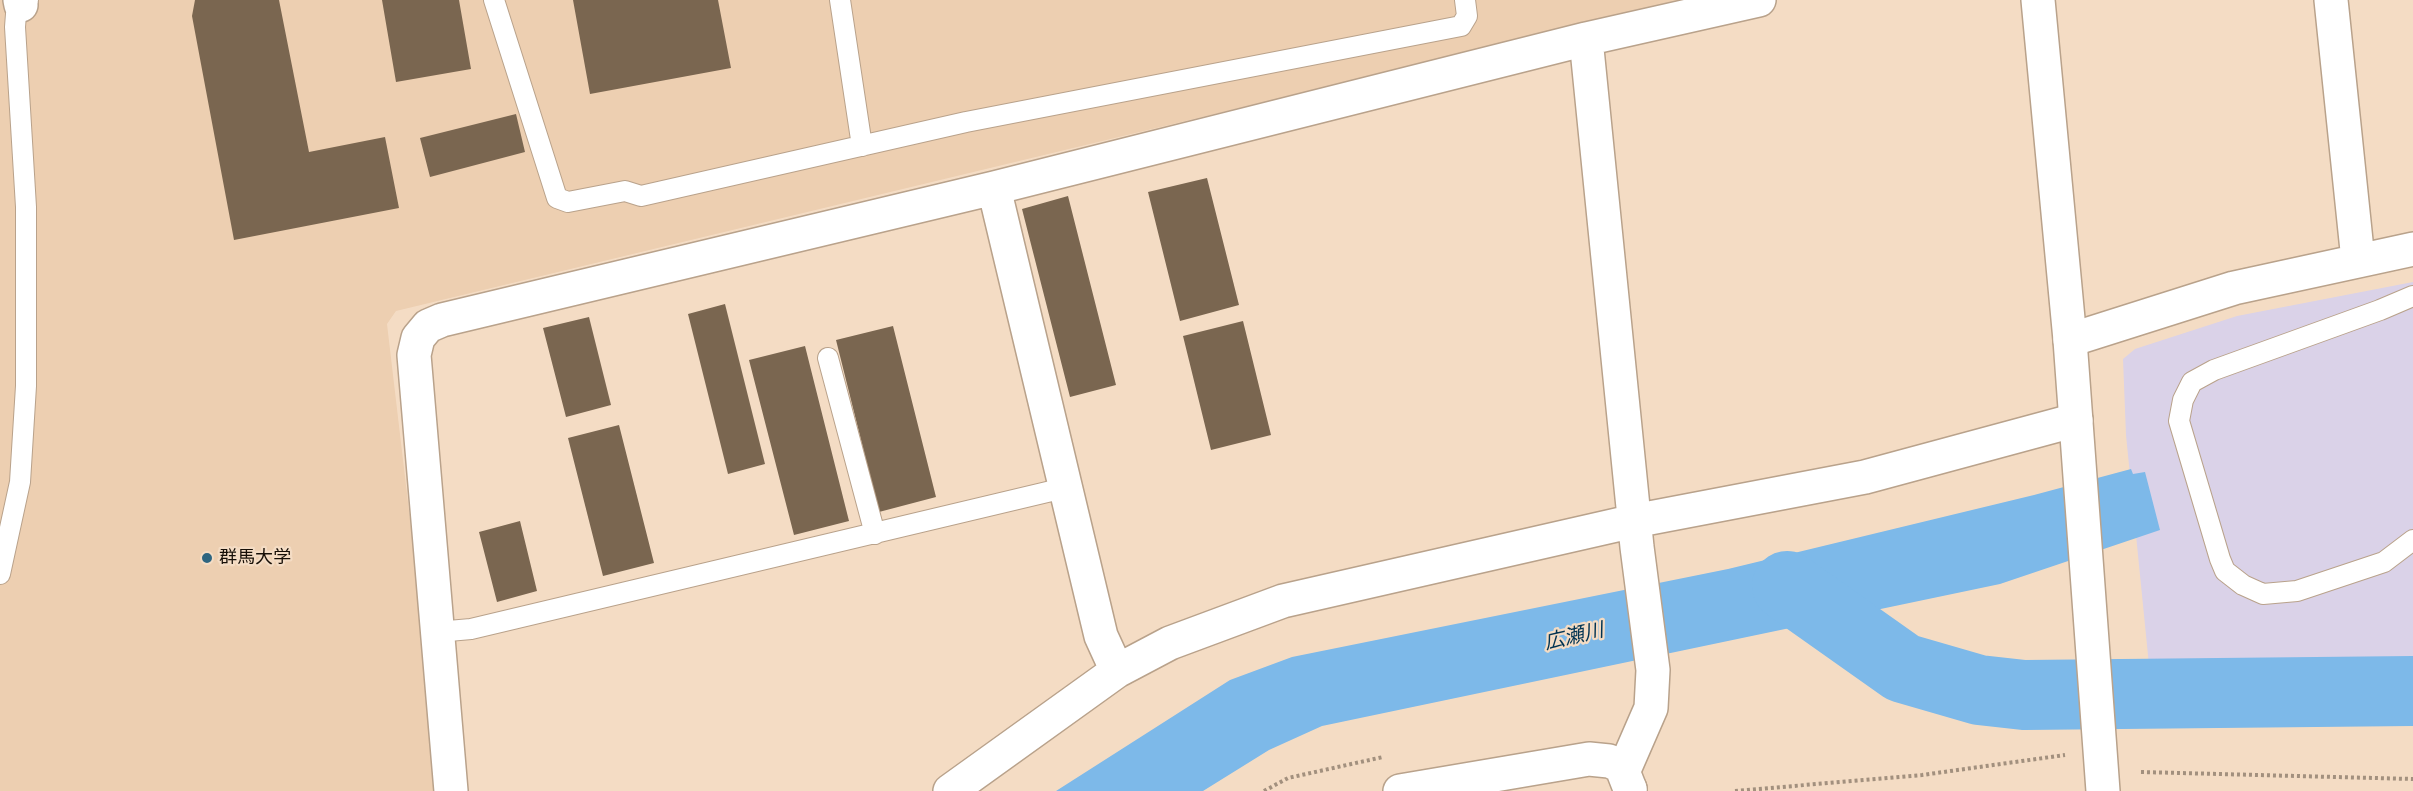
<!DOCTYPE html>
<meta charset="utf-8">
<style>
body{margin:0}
canvas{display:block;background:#f4dcc4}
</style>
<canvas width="2413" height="791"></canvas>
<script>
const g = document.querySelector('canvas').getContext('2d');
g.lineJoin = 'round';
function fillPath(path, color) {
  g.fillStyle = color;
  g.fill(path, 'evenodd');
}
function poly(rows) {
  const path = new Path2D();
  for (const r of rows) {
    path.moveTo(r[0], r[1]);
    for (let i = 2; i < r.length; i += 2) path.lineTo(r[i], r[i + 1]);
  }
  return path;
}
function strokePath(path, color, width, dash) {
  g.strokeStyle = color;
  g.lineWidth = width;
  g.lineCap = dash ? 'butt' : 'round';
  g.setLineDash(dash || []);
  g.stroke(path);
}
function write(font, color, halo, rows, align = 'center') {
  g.font = font + ' "IBM Plex Serif","Noto Sans JP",serif';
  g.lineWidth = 4.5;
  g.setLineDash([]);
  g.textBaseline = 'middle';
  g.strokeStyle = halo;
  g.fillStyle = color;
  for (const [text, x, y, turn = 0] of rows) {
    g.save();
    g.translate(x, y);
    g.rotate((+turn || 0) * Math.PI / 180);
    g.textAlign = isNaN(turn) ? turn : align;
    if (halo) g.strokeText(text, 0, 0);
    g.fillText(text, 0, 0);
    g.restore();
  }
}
const built = poly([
 [0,0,1688,0,396,311,387,324,442,791,0,791]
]);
const industrial = poly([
 [2413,282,2413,660,2149,665,2126,435,2123,359,2135,349,2237,316]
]);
const water = poly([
 [2131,469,2133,474,2145,472,2160,530,2000,584,1322,726,1269,750,1203,791,1056,791,1230,680,1292,657,1728,569,2034,495]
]);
const river = poly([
 [1787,586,1903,668,1979,690,2024,695,2413,691]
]);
const building = poly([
 [195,0,279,0,309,152,385,137,399,208,234,240,192,16],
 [382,0,459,0,471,69,396,82],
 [573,0,718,0,731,68,590,94],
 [516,114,525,152,430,177,420,138],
 [1207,178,1239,305,1180,321,1148,192],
 [1068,196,1116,385,1070,397,1022,209],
 [725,304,765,464,728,474,688,314],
 [589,317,611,405,566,417,543,328],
 [1243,321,1271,435,1211,450,1183,336],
 [893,326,936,497,879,512,836,340],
 [805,346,849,521,794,535,749,360],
 [619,425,654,563,603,576,568,438],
 [520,521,537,591,497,602,479,532]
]);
const path = poly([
 [2141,772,2413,779],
 [1264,791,1288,778,1383,757],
 [1735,791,1922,775,2065,755]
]);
const lane = poly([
 [494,0,557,198,568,202,625,191,641,196,966,122,1461,26,1467,16,1465,0],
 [840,0,862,146],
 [2413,296,2380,310,2214,370,2192,382,2183,400,2179,421,2220,559,2225,571,2243,585,2263,594,2297,591,2384,562,2413,540],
 [828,358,875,534],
 [0,574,20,482,26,386,26,207,15,27,16,14,28,0],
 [437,632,471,629,1064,488]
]);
const street = poly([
 [20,0,21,5],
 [2331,0,2358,260],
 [1586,39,1637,547,1653,670,1651,708,1624,770],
 [994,188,1101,636,1117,671],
 [2070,340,2234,288,2413,249],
 [451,791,414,355,418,338,428,326,442,320,994,188,1586,39,1759,0],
 [950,791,1117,671,1170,643,1283,601,1634,521,1865,477,2076,420],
 [1400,791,1589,759,1609,761,1621,766,1630,789]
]);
const secondary = poly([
 [2038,0,2070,340,2103,791],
 [1630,789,1630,791]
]);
const markers = [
 [207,558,6,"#2e6580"]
];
const poiNames = [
 ["群馬大学",219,558]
];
const waterNames = [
 ["広瀬川",1574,637,-13]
];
fillPath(built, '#edcfb1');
fillPath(industrial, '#dad2e8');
fillPath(water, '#7db9e9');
strokePath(river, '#7db9e9', 70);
fillPath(building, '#7a6650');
strokePath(lane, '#b9a28b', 22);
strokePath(street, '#b9a28b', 36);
strokePath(secondary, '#b9a28b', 36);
strokePath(path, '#a2907e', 4, [3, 3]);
strokePath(lane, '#fff', 20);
strokePath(street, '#fff', 33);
strokePath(secondary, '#fff', 33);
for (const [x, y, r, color] of markers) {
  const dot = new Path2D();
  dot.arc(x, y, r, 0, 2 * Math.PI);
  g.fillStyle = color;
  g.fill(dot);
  strokePath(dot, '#f4dcc4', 2);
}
write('18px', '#170f07', '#f4dcc4', poiNames, 'left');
write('italic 20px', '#013352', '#f4dcc4', waterNames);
</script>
